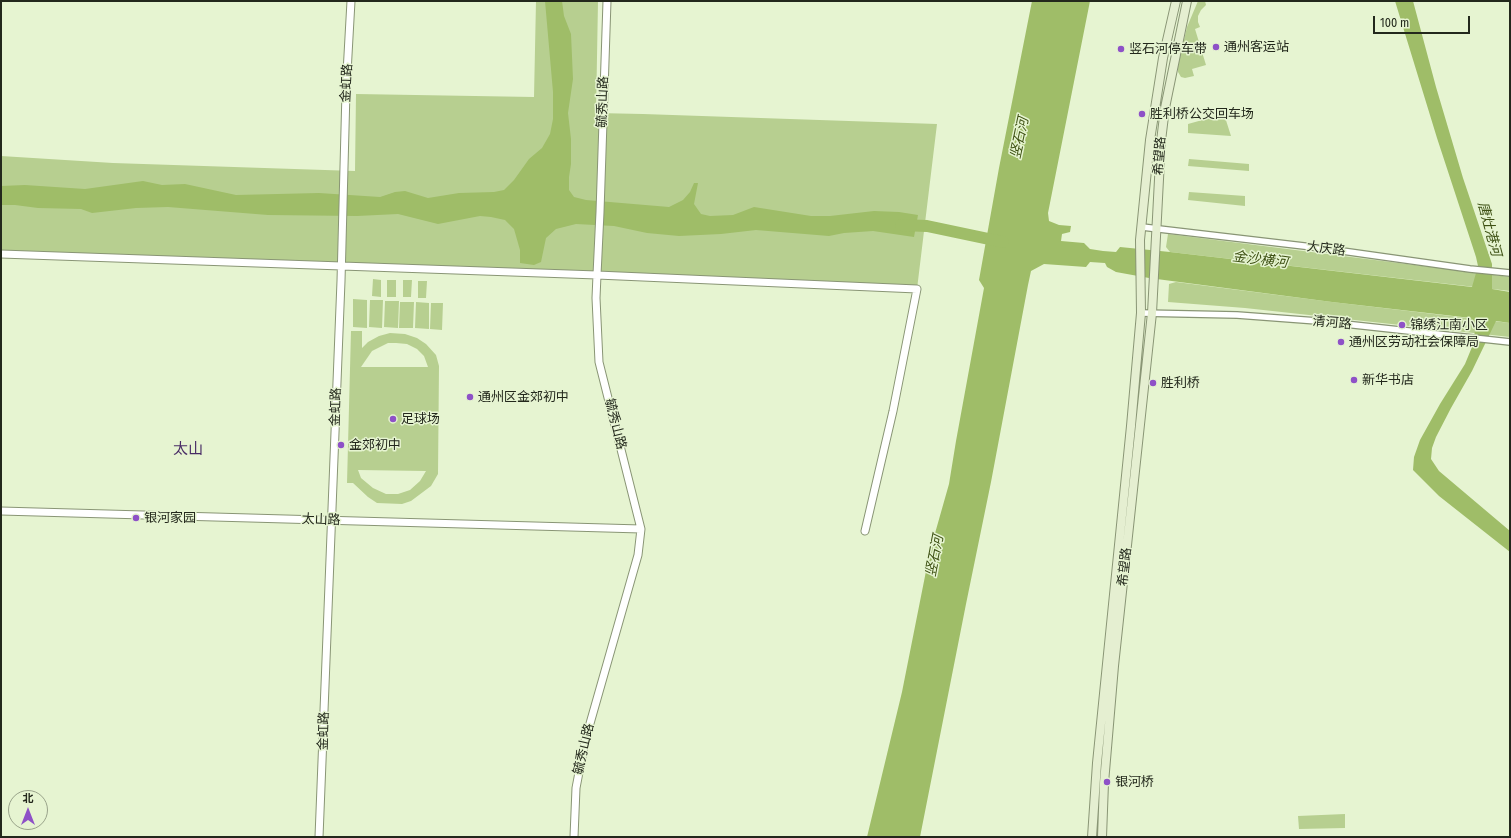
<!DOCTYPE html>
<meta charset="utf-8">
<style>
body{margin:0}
#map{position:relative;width:1511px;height:838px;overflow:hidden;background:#e6f4d1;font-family:"Fira Sans Condensed","Noto Sans SC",sans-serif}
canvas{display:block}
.frame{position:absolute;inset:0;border:2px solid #23281c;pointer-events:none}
.north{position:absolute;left:8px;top:790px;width:40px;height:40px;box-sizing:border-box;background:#e6f4d1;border:1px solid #98a289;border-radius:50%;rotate:0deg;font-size:11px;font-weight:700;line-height:16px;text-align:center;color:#23281c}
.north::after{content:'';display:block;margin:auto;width:14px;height:18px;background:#8e51c7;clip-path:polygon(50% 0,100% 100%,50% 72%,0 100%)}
.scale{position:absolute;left:1373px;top:16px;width:97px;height:18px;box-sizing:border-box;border:2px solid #23281c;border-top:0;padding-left:5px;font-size:12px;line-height:14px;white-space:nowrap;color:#23281c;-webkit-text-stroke:3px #e6f4d1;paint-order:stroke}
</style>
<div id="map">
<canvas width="1511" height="838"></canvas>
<div class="frame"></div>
<div class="north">北</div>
<div class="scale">100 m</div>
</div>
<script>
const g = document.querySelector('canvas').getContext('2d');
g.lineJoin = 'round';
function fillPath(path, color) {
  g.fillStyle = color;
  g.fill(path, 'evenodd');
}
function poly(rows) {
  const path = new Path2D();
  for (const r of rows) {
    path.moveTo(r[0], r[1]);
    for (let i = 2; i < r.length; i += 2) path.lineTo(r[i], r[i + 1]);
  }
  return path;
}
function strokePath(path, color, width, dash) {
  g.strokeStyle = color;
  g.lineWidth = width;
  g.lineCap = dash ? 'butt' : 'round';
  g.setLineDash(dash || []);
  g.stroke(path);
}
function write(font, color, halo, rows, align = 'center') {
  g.font = font + ' "Fira Sans Condensed","Noto Sans SC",sans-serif';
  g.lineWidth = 3;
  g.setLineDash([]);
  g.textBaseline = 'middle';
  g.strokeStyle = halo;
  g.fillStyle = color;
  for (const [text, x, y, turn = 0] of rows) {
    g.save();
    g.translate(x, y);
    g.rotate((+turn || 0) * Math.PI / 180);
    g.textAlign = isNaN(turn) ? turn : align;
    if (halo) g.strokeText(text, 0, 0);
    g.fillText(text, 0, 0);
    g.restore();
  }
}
const green = poly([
 [536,1,598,1,596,113,643,114,937,124,917,289,1,254,1,156,113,163,355,171,356,94,534,97],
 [1198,1,1205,1,1206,5,1201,10,1198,16,1198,22,1200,27,1195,29,1206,65,1192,69,1194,76,1185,78,1181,77,1178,72,1178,66,1187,27],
 [1224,114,1231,136,1188,133,1188,124],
 [1189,159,1249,164,1249,171,1188,166],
 [1189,192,1245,196,1245,206,1188,200],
 [1168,234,1510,277,1510,291,1170,252,1166,247],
 [373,279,381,280,381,297,372,296],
 [387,280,396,280,396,297,387,297],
 [403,280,412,280,411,297,403,297],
 [418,281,427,281,426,298,418,298],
 [1176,282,1332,302,1510,323,1510,337,1245,308,1168,302,1169,284],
 [353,299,367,300,367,328,353,327],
 [370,300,383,300,382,328,369,327],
 [385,301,399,301,398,328,384,327],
 [400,302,414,302,413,328,399,328],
 [416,302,429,303,429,329,415,328],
 [431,303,443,303,442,330,430,329],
 [351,331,362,331,362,348,368,342,379,336,390,333,405,334,417,338,426,344,436,355,439,366,438,474,431,486,411,501,402,504,377,503,368,497,353,483,347,483],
 [388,343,396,343,407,344,417,349,424,356,428,367,361,367,372,351],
 [358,470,426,471,420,481,410,490,398,494,386,494,373,488,361,478],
 [1345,814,1345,828,1299,829,1298,816]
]);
const water = poly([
 [545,1,562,1,564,16,571,34,573,79,568,113,571,139,571,164,569,177,569,190,574,197,586,200,669,207,683,200,690,192,694,183,698,183,694,204,701,214,710,216,733,215,754,207,811,216,830,216,874,211,899,212,918,215,914,237,873,231,844,233,829,236,756,230,721,234,679,236,647,233,614,226,576,224,556,229,546,238,541,262,534,265,520,263,520,250,514,229,505,220,491,217,480,216,438,224,398,214,357,216,268,215,168,207,136,208,92,213,81,209,38,208,15,205,1,205,1,186,25,185,85,189,143,181,162,185,185,184,236,195,319,193,380,197,395,192,405,191,428,198,459,193,494,192,504,190,514,180,529,159,542,148,550,134,553,119,553,92],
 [1032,1,1090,1,1048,213,1049,221,1059,225,1071,226,1070,232,1062,234,1061,241,1084,243,1090,249,1103,251,1116,252,1120,247,1170,252,1472,287,1478,266,1476,257,1437,138,1395,1,1413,1,1436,87,1463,178,1492,264,1492,289,1510,292,1510,323,1496,321,1472,371,1451,408,1436,437,1432,448,1431,459,1439,471,1510,531,1510,552,1439,496,1413,470,1414,457,1420,440,1440,404,1465,364,1472,347,1475,331,1474,325,1471,318,1332,302,1149,278,1116,272,1107,267,1105,263,1090,262,1086,267,1044,264,1031,271,1028,285,991,482,966,604,920,837,867,837,902,692,930,551,949,484,956,441,984,288,979,280,999,168]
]);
const river = poly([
 [901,225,927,226,1003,242]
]);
const minor = poly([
 [1142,227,1321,248,1470,269,1510,273],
 [1141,313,1237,315,1317,321,1510,342]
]);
const tertiary = poly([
 [1,254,597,275,917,289,893,411,865,531],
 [1,511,641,529],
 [319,837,341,281,346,91,351,1],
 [574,837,576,788,585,741,638,555,641,529,599,362,596,298,597,275,600,212,607,1]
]);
const secondary = poly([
 [1092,837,1097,763,1131,426,1141,313,1140,240,1150,140,1163,58,1176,1],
 [1102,837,1104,783,1114,666,1152,313,1161,141,1165,108,1187,1]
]);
const markers = [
 [1216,47,4,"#8e51c7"],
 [1121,49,4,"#8e51c7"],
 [1142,114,4,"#8e51c7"],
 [1402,325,4,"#8e51c7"],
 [1341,342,4,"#8e51c7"],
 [1354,380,4,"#8e51c7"],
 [1153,383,4,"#8e51c7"],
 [470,397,4,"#8e51c7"],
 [393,419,4,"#8e51c7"],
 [341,445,4,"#8e51c7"],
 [136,518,4,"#8e51c7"],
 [1107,782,4,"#8e51c7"]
];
const poiNames = [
 ["通州客运站",1224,47],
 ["竖石河停车带",1129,49],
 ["胜利桥公交回车场",1150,114],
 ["锦绣江南小区",1410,325],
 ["通州区劳动社会保障局",1349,342],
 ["新华书店",1362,380],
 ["胜利桥",1161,383],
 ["通州区金郊初中",478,397],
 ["足球场",401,419],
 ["金郊初中",349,445],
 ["银河家园",144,518],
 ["银河桥",1115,782]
];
const streetNames = [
 ["金虹路",347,83,-87],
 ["毓秀山路",603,102,-88],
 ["希望路",1160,156,-86],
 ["大庆路",1326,249,7],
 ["清河路",1332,323,5],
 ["金虹路",336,407,-88],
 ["毓秀山路",615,424,76],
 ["太山路",321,520,2],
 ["希望路",1125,567,-84],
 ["金虹路",324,731,-88],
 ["毓秀山路",584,749,-77]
];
const waterNames = [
 ["竖石河",1020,138,-78],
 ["唐灶港河",1489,229,75],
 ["金沙横河",1260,260,7],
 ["竖石河",935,556,-79]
];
const quarterNames = [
 ["太山",188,450]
];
fillPath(green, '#b7cf90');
fillPath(water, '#9fbd68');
strokePath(river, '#9fbd68', 12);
strokePath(minor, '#899575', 8);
strokePath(tertiary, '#899575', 9);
strokePath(secondary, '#899575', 10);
strokePath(minor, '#fff', 5.5);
strokePath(tertiary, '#fff', 7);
strokePath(secondary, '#e5efd1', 8);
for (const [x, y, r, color] of markers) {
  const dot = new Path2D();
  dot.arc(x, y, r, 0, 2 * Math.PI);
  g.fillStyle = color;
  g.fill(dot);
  strokePath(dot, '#e6f4d1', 1.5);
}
write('13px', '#23281c', '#e6f4d1', poiNames, 'left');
write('13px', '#23281c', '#e6f4d1', streetNames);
write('italic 14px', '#3e5114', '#e6f4d1', waterNames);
write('15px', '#482b65', '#e6f4d1', quarterNames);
</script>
